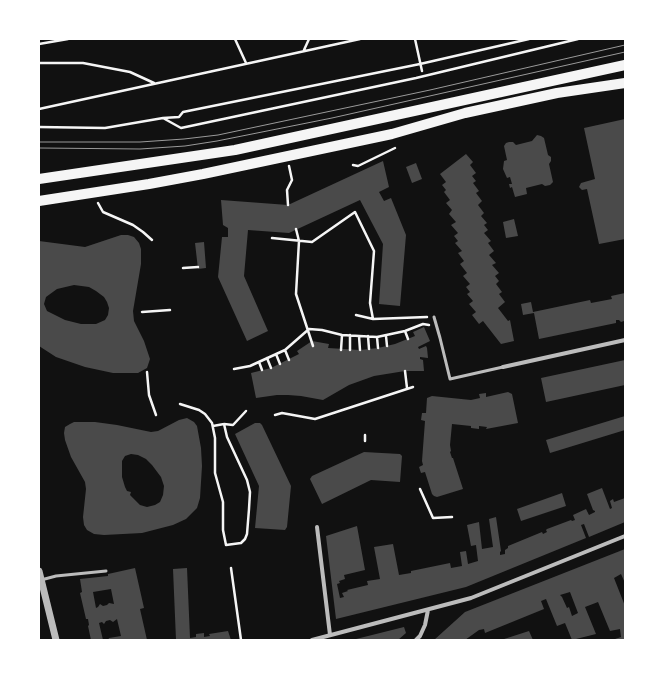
<!DOCTYPE html>
<style>
body{margin:0}
#map{position:relative;width:664px;height:679px;overflow:hidden;background:#111;font-family:Overpass,sans-serif}
canvas{display:block}
.frame{position:absolute;inset:0;border:40px solid #fff;pointer-events:none}
</style>
<div id="map">
<canvas width="664" height="679"></canvas>
<div class="frame"></div>
</div>
<script>
const g = document.querySelector('canvas').getContext('2d');
g.lineJoin = 'round';
function fillPath(path, color) {
  g.fillStyle = color;
  g.fill(path, 'evenodd');
}
function poly(rows) {
  const path = new Path2D();
  for (const r of rows) {
    path.moveTo(r[0], r[1]);
    for (let i = 2; i < r.length; i += 2) path.lineTo(r[i], r[i + 1]);
  }
  return path;
}
function strokePath(path, color, width, dash) {
  g.strokeStyle = color;
  g.lineWidth = width;
  g.lineCap = dash ? 'butt' : 'round';
  g.setLineDash(dash || []);
  g.stroke(path);
}
const building = poly([
 [625,119,625,239,599,244,587,189,582,190,579,187,581,183,595,179,584,128],
 [537,135,541,136,544,138,548,155,551,157,551,161,549,164,553,182,550,185,545,186,542,184,526,188,527,194,515,197,512,187,510,188,509,184,512,184,510,177,507,178,503,169,504,161,507,160,504,146,506,143,509,142,513,142,516,145,532,141],
 [466,154,473,162,470,165,476,173,472,176,476,181,473,183,479,191,476,193,482,201,478,205,484,213,481,216,487,223,484,225,488,230,484,233,491,241,488,243,494,251,489,255,496,263,492,265,499,273,495,276,499,281,496,284,502,292,499,294,505,302,498,308,508,321,510,320,514,341,501,344,483,321,479,324,472,315,476,312,469,304,473,301,467,294,470,292,466,287,470,284,463,276,467,273,460,264,464,261,458,253,462,251,455,243,458,241,454,236,458,233,451,225,456,222,449,214,452,210,446,203,450,200,444,192,446,190,442,185,446,182,440,174],
 [383,161,389,187,379,192,384,201,391,198,406,235,400,306,379,304,383,244,360,200,289,233,248,230,244,276,268,331,247,341,218,277,222,237,228,237,228,228,223,225,221,200,288,205],
 [416,163,422,179,412,183,406,167],
 [514,219,518,236,506,238,503,222],
 [121,235,128,235,134,237,139,243,141,249,141,264,133,311,134,321,144,341,150,359,147,368,138,373,113,373,85,367,56,357,39,346,39,241,85,247],
 [74,285,89,287,96,291,104,297,107,302,109,308,108,315,105,320,96,324,81,324,65,320,47,311,44,304,46,297,57,289],
 [204,242,206,268,198,269,195,243],
 [625,293,624,321,621,322,619,320,616,320,616,323,539,339,534,313,523,315,521,304,531,302,533,312,590,300,591,303,612,299,611,296],
 [424,327,430,341,418,347,419,349,426,346,427,348,428,358,420,357,420,359,423,360,424,371,405,371,374,376,349,385,323,400,301,396,288,395,277,395,256,398,251,373,271,368,299,354,297,351,312,341,329,344,328,348,360,350,378,348,395,344,415,336,413,332],
 [625,360,625,385,546,402,541,378],
 [508,392,512,394,518,423,486,429,487,427,479,426,479,429,471,428,471,426,452,424,450,445,451,451,450,452,452,458,453,458,463,489,437,497,434,496,432,494,425,472,421,473,419,467,423,465,422,461,425,421,421,420,422,413,426,413,427,398,432,396,471,400,480,398,479,394,486,393,486,397],
 [625,416,625,430,550,453,546,440],
 [187,418,194,422,197,426,201,448,202,466,200,498,197,508,186,519,173,525,142,533,104,535,94,534,87,530,84,525,83,517,86,489,85,482,71,457,65,440,64,433,65,427,70,424,74,422,95,422,117,425,151,432,158,431,179,420],
 [131,454,138,455,146,459,152,465,161,477,164,486,163,495,160,502,155,505,147,507,140,505,130,495,131,492,127,491,125,487,122,477,122,461,125,456],
 [255,423,260,423,262,425,291,486,287,527,285,530,255,528,259,486,235,434],
 [364,452,400,454,402,456,400,482,371,480,322,504,310,479,312,476],
 [602,488,610,509,612,508,610,501,613,499,614,502,625,498,625,522,589,537,584,524,581,525,586,538,466,587,336,619,326,536,357,526,365,570,344,575,345,579,339,581,340,583,337,584,340,598,344,597,342,593,348,591,347,590,368,585,367,581,380,579,374,547,393,544,399,575,411,573,411,571,450,563,451,568,462,566,460,552,466,551,468,564,478,561,476,545,471,546,467,525,479,522,482,549,493,547,489,519,496,517,501,551,500,552,500,555,505,554,505,550,508,548,508,546,542,532,543,534,547,532,546,530,547,529,571,520,572,521,575,520,573,515,586,509,589,515,595,512,595,511,593,510,587,494],
 [562,493,566,506,521,521,517,509],
 [625,549,625,583,621,574,614,578,625,606,625,640,612,640,621,637,620,629,610,631,598,602,585,607,596,634,572,640,565,623,557,626,546,599,541,601,544,609,485,633,484,629,479,630,465,640,434,640,465,612],
 [570,592,578,613,572,616,569,607,567,608,562,597,560,595],
 [135,568,144,608,140,609,147,640,108,640,109,638,121,636,117,619,113,622,110,620,106,621,104,624,102,622,99,623,103,640,91,640,88,626,89,625,88,619,86,619,80,593,82,592,80,579,108,576,108,574],
 [111,589,114,604,109,603,107,605,103,606,100,604,98,607,96,608,93,592],
 [187,568,190,638,196,637,196,634,204,633,204,637,210,636,209,634,228,631,231,640,176,640,173,569],
 [404,627,406,633,398,640,352,640],
 [529,631,533,640,501,640]
]);
const path = poly([
 [235,39,246,63],
 [415,39,422,71],
 [39,44,68,39],
 [304,50,309,39],
 [39,63,83,63,130,72,154,83],
 [39,109,360,39],
 [163,118,179,117,183,112,420,64,529,39],
 [39,127,105,128,163,118,181,128,416,78,578,39],
 [353,165,358,166,395,148],
 [98,203,103,212,133,225,143,232,152,240],
 [288,205,287,190,292,180,289,166],
 [296,229,299,241,296,294,313,346],
 [272,238,312,242,355,212,374,251,370,303,373,319],
 [183,268,198,267],
 [142,312,170,310],
 [356,315,373,319,427,317],
 [405,331,408,339],
 [359,336,360,350],
 [368,336,369,349],
 [386,336,387,346],
 [377,337,378,348],
 [285,350,289,360],
 [341,350,342,335],
 [350,350,350,335],
 [276,354,280,364],
 [267,358,271,368],
 [259,362,262,370],
 [234,369,250,366,285,350,309,329,322,330,342,335,377,337,405,331,423,324,429,325],
 [405,371,407,388],
 [147,372,149,395,156,415],
 [180,404,199,410,205,414,212,423,215,438,215,473,223,502,223,530,226,545,241,543,245,539,247,534,249,509,250,492,247,480,227,437,224,424,233,425,246,411],
 [275,415,282,413,315,419,413,387],
 [213,426,224,424],
 [365,441,365,435],
 [420,489,433,518,452,517],
 [231,568,241,640]
]);
const service = poly([
 [434,317,440,338,450,379,503,367],
 [41,580,56,576,106,571]
]);
const minor = poly([
 [503,367,625,340],
 [317,527,330,635],
 [312,640,471,598,625,536],
 [416,640,420,636,425,625,428,610]
]);
const tertiary = poly([
 [39,571,56,640]
]);
const primary = poly([
 [39,179,235,150,625,65],
 [39,201,149,184,203,174,392,134,465,113,557,93,625,83]
]);
const tram = poly([
 [39,142,140,142,184,139,218,135,430,90,625,45],
 [39,148,140,149,185,146,217,141,332,118,625,52]
]);
fillPath(building, '#4a4a4a');
strokePath(path, '#f5f5f5', 2.5);
strokePath(service, '#bcbcbc', 3);
strokePath(minor, '#bcbcbc', 4);
strokePath(tertiary, '#bcbcbc', 7);
strokePath(primary, '#f5f5f5', 10);
strokePath(tram, '#9a9a9a', 1);
</script>
